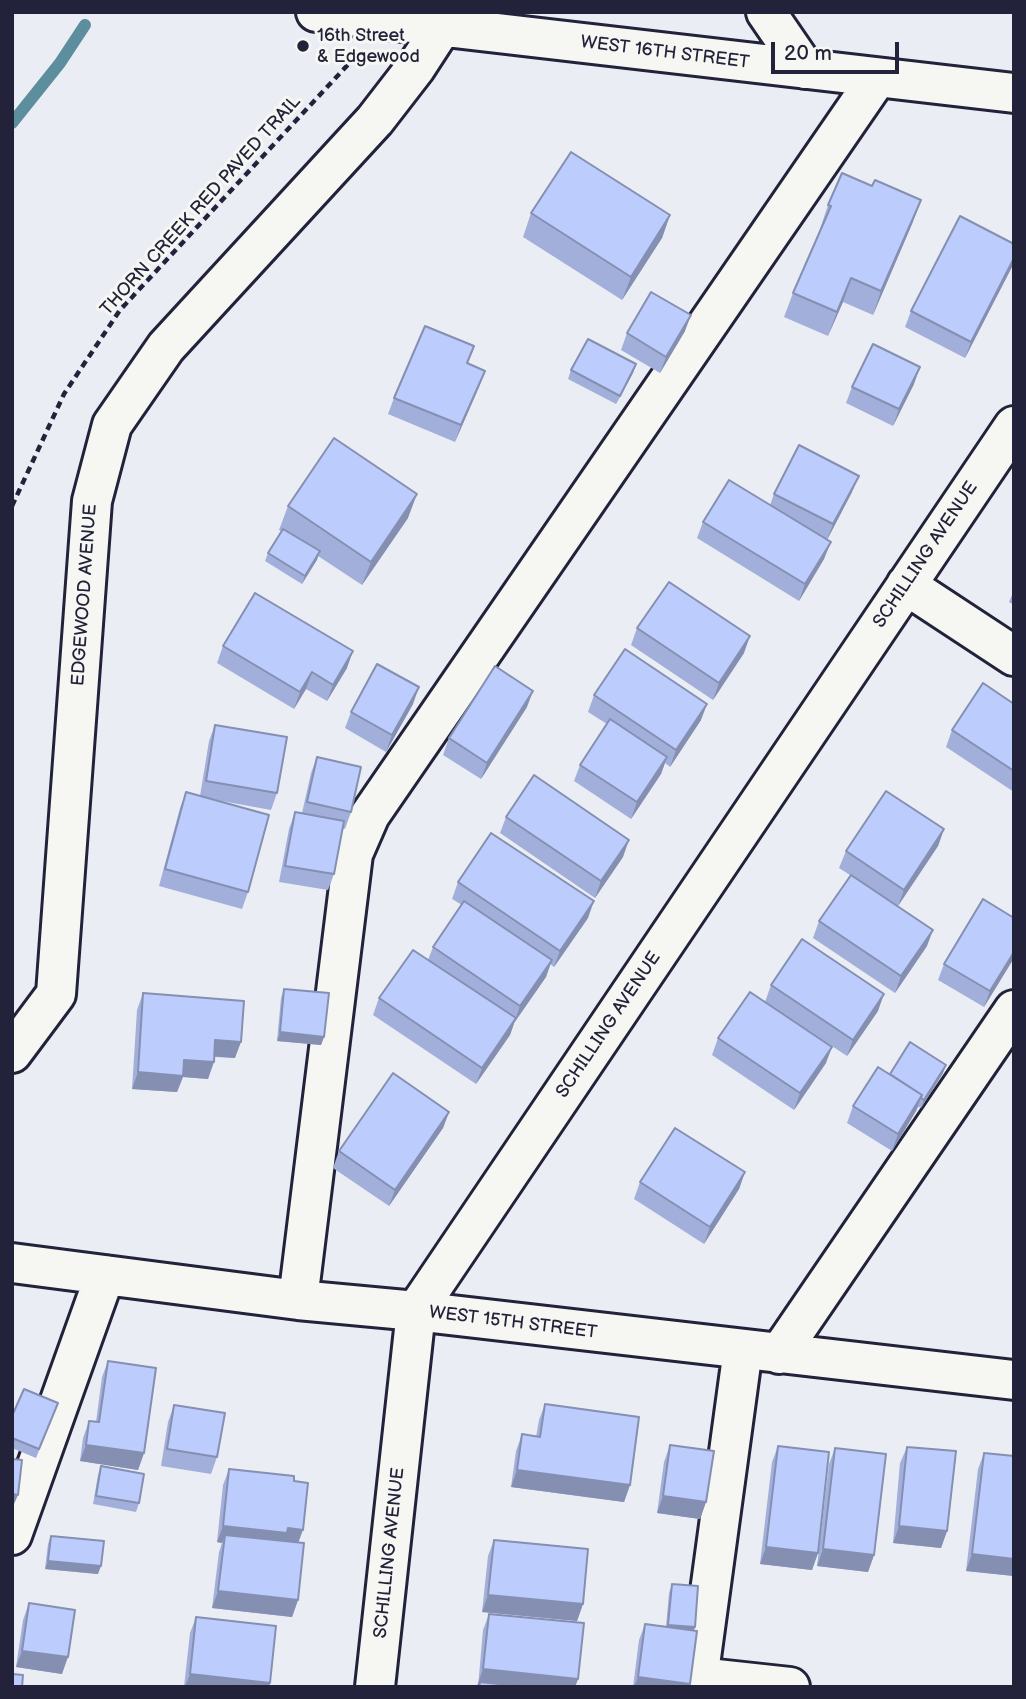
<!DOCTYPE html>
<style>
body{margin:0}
#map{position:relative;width:1026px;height:1699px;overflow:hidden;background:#eaeef4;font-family:"Balsamiq Sans",sans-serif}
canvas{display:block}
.frame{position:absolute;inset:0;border:14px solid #22223b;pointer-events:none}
.scale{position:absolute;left:771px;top:42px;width:128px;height:32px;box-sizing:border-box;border:4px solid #22223b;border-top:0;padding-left:9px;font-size:21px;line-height:24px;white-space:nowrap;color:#22223b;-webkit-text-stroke:5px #f6f6f2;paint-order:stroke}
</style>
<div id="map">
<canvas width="1026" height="1699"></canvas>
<div class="frame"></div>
<div class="scale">20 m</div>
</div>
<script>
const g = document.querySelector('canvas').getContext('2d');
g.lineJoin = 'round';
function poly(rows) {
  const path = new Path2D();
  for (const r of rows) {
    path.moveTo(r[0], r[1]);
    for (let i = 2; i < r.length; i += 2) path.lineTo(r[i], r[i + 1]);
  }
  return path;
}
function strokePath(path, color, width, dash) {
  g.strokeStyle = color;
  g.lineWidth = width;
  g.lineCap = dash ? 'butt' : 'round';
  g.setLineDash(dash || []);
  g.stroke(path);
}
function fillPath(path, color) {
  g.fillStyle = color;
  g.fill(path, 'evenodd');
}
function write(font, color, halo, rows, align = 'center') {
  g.font = font + ' "Balsamiq Sans",sans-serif';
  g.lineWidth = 6;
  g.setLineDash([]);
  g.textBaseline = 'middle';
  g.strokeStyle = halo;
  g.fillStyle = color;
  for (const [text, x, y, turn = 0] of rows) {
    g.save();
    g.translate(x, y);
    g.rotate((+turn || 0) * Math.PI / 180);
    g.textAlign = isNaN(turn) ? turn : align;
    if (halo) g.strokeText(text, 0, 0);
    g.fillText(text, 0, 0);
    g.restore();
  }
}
const stream = poly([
 [12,123,60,63,85,25]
]);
const path = poly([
 [12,506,64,394,120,310,355,57]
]);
const minor = poly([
 [316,12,1014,93],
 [766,12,805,69],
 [906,585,1014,656],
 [12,1053,56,994,92,501,112,425,166,347,375,120,416,67,442,27,473,12],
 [12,1263,298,1300,416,1311,1014,1380],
 [298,1300,353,854,370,815,877,78],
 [779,1354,1014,1010],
 [12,1535,105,1275],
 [698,1677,790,1687],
 [375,1687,416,1311,1014,426],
 [697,1687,743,1349]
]);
const wall = poly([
 [921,200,912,224,873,315,843,302,828,336,784,317,793,293,821,229,820,229,828,205],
 [531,213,670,215,662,238,622,300,523,237],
 [1014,263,965,358,905,327,911,311],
 [685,331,660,373,621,350,627,333],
 [468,363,485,371,455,442,388,414,394,398],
 [636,364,633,373,616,404,568,379,571,370],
 [914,384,893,426,846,403,852,387],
 [852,492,827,540,824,559,799,601,697,538,703,522,770,505,774,494],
 [288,506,408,518,362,585,318,556,302,584,265,561,268,553,281,531,279,530],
 [1014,590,1014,605,1009,602],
 [637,628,744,653,713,700,631,645],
 [223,646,347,668,327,701,306,689,294,709,217,663],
 [594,695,701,720,670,767,665,763,661,774,631,819,574,781,580,765,607,724,588,712],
 [413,704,386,752,345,728,351,712],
 [1014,704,1014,792,946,747,952,730],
 [527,707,481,779,443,755,449,738],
 [215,725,277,793,271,810,216,800,248,892,242,909,159,886,180,808,186,792,200,796,209,741],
 [317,757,351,812,345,829,342,828,334,874,328,890,279,882,289,829,295,812,302,813,311,773],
 [506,817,623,857,595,898,500,833],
 [944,829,938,846,898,906,839,868,846,851],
 [458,882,588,918,554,967,550,964,546,977,514,1023,510,1035,476,1084,373,1015,379,998,428,960,433,947,462,905,452,899],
 [1014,918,1014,958,984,1007,938,980,944,964],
 [819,921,927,946,895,993,813,938],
 [771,985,878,1011,847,1056,765,1002],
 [284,989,324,1037,321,1045,277,1041,281,998],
 [143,993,235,1058,214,1057,208,1079,183,1077,177,1092,132,1089,137,1010],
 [718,1038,826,1063,794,1110,712,1055],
 [943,1073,921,1108,918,1107,916,1111,892,1151,847,1123,853,1106,890,1074],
 [449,1112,443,1128,389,1206,333,1168,339,1151],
 [745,1172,739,1189,704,1244,634,1199,640,1182],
 [108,1361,144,1453,138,1470,80,1461,83,1438,89,1421,96,1422,102,1377],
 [58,1403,36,1458,12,1448,12,1416],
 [545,1404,630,1485,624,1502,511,1487,516,1451,522,1434,536,1437,539,1420],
 [174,1405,217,1457,211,1474,161,1466,168,1422],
 [670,1445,706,1502,700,1519,657,1513,664,1462],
 [778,1446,818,1553,812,1570,760,1564,772,1462],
 [907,1447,947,1531,941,1548,893,1543,900,1463],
 [835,1448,874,1555,868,1572,817,1566,829,1464],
 [984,1453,1014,1456,1014,1576,966,1571,978,1469],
 [101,1466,139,1503,136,1512,93,1504,98,1475],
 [229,1469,298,1543,298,1600,292,1617,212,1608,219,1552,222,1543,217,1542,223,1485],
 [51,1536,98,1574,45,1569,48,1544],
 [494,1540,583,1604,577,1621,482,1612,488,1556],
 [672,1584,695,1627,694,1630,689,1687,633,1687,639,1640,645,1624,666,1626,669,1593],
 [29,1603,62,1674,16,1667,23,1620],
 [489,1614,578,1679,575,1687,478,1687,483,1630],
 [196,1617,270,1683,269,1687,184,1687,190,1633]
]);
const shadedWall = poly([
 [921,200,912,224,873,315,881,291],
 [670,215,662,238,622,300,631,277],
 [1014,258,1014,263,965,358,971,342],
 [851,278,843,302,828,336,837,312],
 [691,315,685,331,660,373,666,357],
 [636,364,633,373,616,404],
 [920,367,914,384,893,426,899,409],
 [485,371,479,387,455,442,461,425],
 [859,476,852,492,827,540,833,524],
 [417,494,408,518,362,585,371,562],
 [831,542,824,559,799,601,805,584],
 [320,551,317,560,302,584,305,576],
 [750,636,744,653,713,700,719,683],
 [353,651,347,668,327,701,333,685],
 [312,672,306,689,294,709,300,692],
 [419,687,413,704,386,752,392,735],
 [533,691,527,707,481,779,487,763],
 [707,704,701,720,670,767,676,750],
 [667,757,661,774,631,819,637,802],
 [944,829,938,846,898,906,904,890],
 [629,840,623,857,595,898,601,881],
 [594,901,588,918,554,967,560,951],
 [933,930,927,946,895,993,901,976],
 [1014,952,1014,958,984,1007,990,991],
 [552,960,546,977,514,1023,520,1006],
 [884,994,878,1011,847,1056,853,1040],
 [516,1018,510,1035,476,1084,482,1068],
 [280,1032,324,1037,321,1045,277,1041],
 [215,1040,241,1042,235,1058,209,1056],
 [832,1047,826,1063,794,1110,800,1093],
 [184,1060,214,1062,208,1079,183,1077,177,1092,132,1089,138,1072],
 [946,1065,943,1073,921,1108,924,1100],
 [922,1095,916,1111,892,1151,898,1134],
 [449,1112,443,1128,389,1206,395,1190],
 [745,1172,739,1189,704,1244,710,1227],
 [86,1445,144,1453,138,1470,80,1461],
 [517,1470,630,1485,624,1502,511,1487],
 [12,1494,18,1495,14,1504,12,1503],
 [663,1496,706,1502,700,1519,657,1513],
 [223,1526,288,1528,303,1530,297,1546,225,1535,222,1543,217,1542],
 [899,1526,947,1531,941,1548,893,1543],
 [766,1547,818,1553,812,1570,760,1564],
 [823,1549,874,1555,868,1572,817,1566],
 [972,1554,1014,1559,1014,1576,966,1571],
 [48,1561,101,1566,98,1574,45,1569],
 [218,1591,298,1600,292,1617,212,1608],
 [488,1595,583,1604,577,1621,482,1612],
 [668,1625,695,1627,692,1635,665,1633],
 [22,1651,68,1657,62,1674,16,1667],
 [483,1669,578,1679,575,1687,488,1687,480,1682,478,1686,477,1686],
 [190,1674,270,1683,269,1687,185,1687],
 [638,1677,690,1684,689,1687,634,1687]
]);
const building = poly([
 [571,152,670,215,631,277,531,213,571,152],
 [842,173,872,186,875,180,921,200,881,291,851,278,837,312,793,293,831,206,828,205,842,173],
 [960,216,1014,244,1014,258,971,342,911,311,960,216],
 [651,292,691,315,666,357,627,333,651,292],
 [425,326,474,346,467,363,485,371,461,425,394,398,425,326],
 [588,339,636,364,620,396,571,370,588,339],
 [873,344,920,367,899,409,852,387,873,344],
 [334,438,417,494,371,562,288,506,334,438],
 [799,445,859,476,833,524,774,494,799,445],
 [729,480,831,542,805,584,703,522,729,480],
 [283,529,320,551,305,576,268,553,283,529],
 [669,582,750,636,719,683,637,628,669,582],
 [255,593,353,651,333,685,312,672,300,692,223,646,255,593],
 [625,649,707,704,676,750,594,695,625,649],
 [377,664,419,687,392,735,351,712,377,664],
 [495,666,533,691,487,763,449,738,495,666],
 [983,683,1014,704,1014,771,952,730,983,683],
 [610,719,667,757,637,802,580,765,610,719],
 [215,725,287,737,277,793,206,781,215,725],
 [317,757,361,767,351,812,307,802,317,757],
 [534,775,629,840,601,881,506,817,534,775],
 [886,791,944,829,904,890,846,851,886,791],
 [186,792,269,815,248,892,165,869,186,792],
 [295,812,344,821,334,874,285,866,295,812],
 [491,833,594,901,560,951,458,882,491,833],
 [851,875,933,930,901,976,819,921,851,875],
 [983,899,1014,918,1014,952,990,991,944,964,983,899],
 [464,901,552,960,520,1006,433,947,464,901],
 [802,939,884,994,853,1040,771,985,802,939],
 [413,950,516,1018,482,1068,379,998,413,950],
 [284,989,329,993,324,1037,280,1032,284,989],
 [750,992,832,1047,800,1093,718,1038,750,992],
 [143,993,244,1001,241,1042,215,1040,214,1062,184,1060,183,1076,138,1072,143,993],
 [910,1042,946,1065,924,1100,921,1098,922,1095,890,1074,910,1042],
 [878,1067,922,1095,898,1134,853,1106,878,1067],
 [393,1073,449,1112,395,1190,339,1151,393,1073],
 [675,1128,745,1172,710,1227,640,1182,675,1128],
 [108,1361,156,1368,144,1453,86,1445,89,1421,99,1422,108,1361],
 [24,1389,58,1403,39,1449,12,1438,12,1416,24,1389],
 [545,1404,639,1417,630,1485,517,1470,522,1434,540,1437,545,1404],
 [174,1405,225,1413,217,1457,167,1449,174,1405],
 [670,1445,714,1451,706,1502,663,1496,670,1445],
 [778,1446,829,1452,818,1553,766,1547,778,1446],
 [907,1447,956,1451,947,1531,899,1526,907,1447],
 [835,1448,886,1454,874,1555,823,1549,835,1448],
 [984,1453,1014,1456,1014,1559,972,1554,984,1453],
 [12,1459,22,1460,18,1495,12,1494,12,1459],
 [101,1466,144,1474,139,1503,96,1496,101,1466],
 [229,1469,294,1476,294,1481,308,1483,303,1530,288,1528,287,1533,223,1526,229,1469],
 [225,1535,304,1543,298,1600,218,1591,225,1535],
 [51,1536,104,1541,101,1566,48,1561,51,1536],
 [494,1540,588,1549,583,1604,488,1595,494,1540],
 [672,1584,698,1586,695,1627,668,1625,672,1584],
 [29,1603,75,1610,68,1657,22,1651,29,1603],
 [489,1614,584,1623,578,1679,483,1669,489,1614],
 [196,1617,276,1626,270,1683,190,1674,196,1617],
 [645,1624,697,1631,690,1684,638,1677,645,1624],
 [12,1674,23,1675,22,1687,12,1687,12,1674],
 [480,1682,526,1687,479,1687,480,1682]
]);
const markers = [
 [303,46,7,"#22223b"]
];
const poiNames = [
 ["16th Street",317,36],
 ["& Edgewood",317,57]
];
const streetNames = [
 ["WEST 16TH STREET",665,53,7],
 ["THORN CREEK RED PAVED TRAIL",201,206,-48],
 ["SCHILLING AVENUE",926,555,-56],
 ["EDGEWOOD AVENUE",85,595,-86],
 ["SCHILLING AVENUE",609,1025,-56],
 ["WEST 15TH STREET",513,1323,7],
 ["SCHILLING AVENUE",390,1553,-84]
];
strokePath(stream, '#5d8e9d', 12);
strokePath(minor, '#22223b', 44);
strokePath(path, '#22223b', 4.5, [7, 5]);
strokePath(minor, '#f6f6f2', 38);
fillPath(wall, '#a2afda');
fillPath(shadedWall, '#848fb1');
fillPath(building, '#bcccfd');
strokePath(building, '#848fb1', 2);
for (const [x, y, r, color] of markers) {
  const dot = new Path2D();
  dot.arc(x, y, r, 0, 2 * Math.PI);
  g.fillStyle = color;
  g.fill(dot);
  strokePath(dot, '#f6f6f2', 2.5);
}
write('18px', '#22223b', '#f6f6f2', poiNames, 'left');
write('18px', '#22223b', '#f6f6f2', streetNames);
</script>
